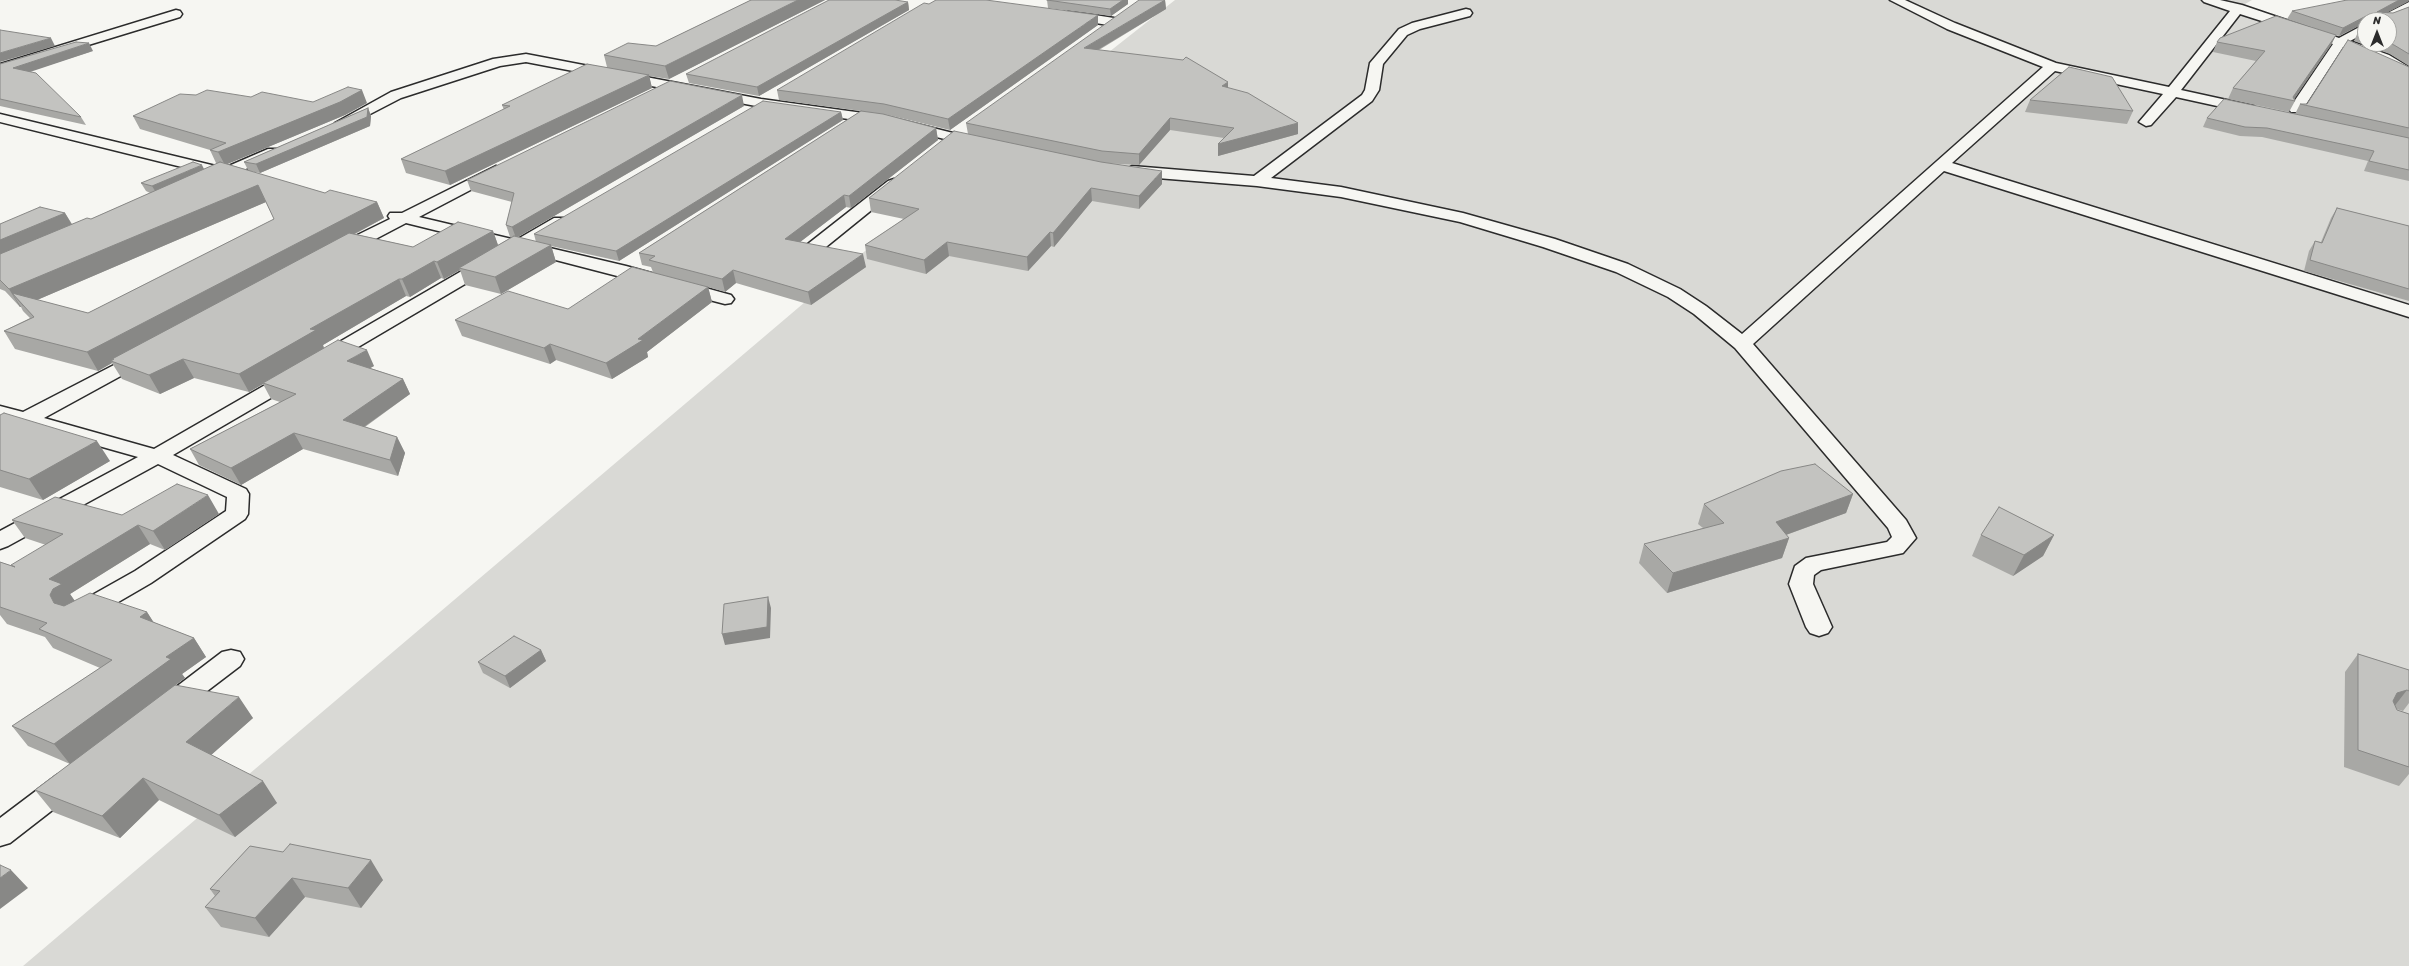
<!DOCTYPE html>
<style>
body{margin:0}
#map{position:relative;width:2409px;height:966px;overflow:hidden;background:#f6f6f2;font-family:Sriracha,sans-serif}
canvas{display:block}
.north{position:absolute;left:2357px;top:12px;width:40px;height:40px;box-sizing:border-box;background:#f6f6f2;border:1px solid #a5a5a2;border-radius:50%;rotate:0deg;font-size:11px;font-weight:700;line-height:16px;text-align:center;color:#2b2b2b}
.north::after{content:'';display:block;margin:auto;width:14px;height:18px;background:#2b2b2b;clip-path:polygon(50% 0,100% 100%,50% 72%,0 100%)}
</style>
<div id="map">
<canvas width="2409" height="966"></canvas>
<div class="north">N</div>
</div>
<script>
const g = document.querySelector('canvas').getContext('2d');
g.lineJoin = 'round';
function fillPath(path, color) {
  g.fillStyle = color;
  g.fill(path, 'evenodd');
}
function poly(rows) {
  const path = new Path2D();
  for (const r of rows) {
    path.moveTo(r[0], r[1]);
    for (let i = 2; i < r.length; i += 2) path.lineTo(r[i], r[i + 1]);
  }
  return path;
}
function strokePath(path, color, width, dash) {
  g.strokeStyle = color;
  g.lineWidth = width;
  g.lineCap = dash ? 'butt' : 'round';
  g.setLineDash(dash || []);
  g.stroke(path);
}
const green = poly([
 [1175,0,2252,0,2238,8,2409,110,2409,966,23,966,977,156]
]);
const minor = poly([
 [1890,0,1905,0,1955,23,2056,63,2169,87,2230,11,2204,2,2202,0,2220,0,2242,5,2339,38,2365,24,2365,33,2350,41,2389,55,2409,67,2409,76,2379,61,2343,47,2301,112,2291,112,2289,109,2333,44,2240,14,2181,90,2254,106,2256,109,2254,112,2249,113,2176,97,2151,125,2146,126,2139,122,2163,94,2055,71,1952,163,2409,305,2409,317,1944,171,1753,344,1906,520,1916,538,1903,553,1821,570,1814,575,1813,584,1832,627,1828,633,1819,636,1810,633,1806,627,1789,584,1795,566,1806,558,1887,542,1892,537,1888,528,1735,348,1694,314,1668,297,1616,272,1543,247,1460,222,1341,197,1257,186,1132,176,1124,171,1132,166,1254,176,1362,95,1365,90,1370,63,1399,29,1412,23,1466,9,1470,10,1472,13,1470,16,1420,29,1407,35,1383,64,1379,90,1372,101,1271,178,1341,187,1463,213,1555,239,1628,264,1680,289,1706,306,1742,334,2043,67,1947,29,1890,0],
 [2409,2,2409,11,2389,20,2374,20,2409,2],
 [176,10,180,11,182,14,180,17,0,72,0,64,176,10],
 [1069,11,1114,18,1120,22,1114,26,1065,18,1063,15,1069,11],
 [526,54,761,99,885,116,981,140,983,143,976,147,885,124,761,107,526,62,500,66,401,98,347,126,337,126,335,123,391,92,493,59,526,54],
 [0,114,224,168,268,149,278,149,280,152,278,155,211,184,203,179,210,174,0,122,0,114],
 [496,166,504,171,501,174,419,217,516,240,554,218,566,218,568,221,566,224,533,244,626,266,731,295,734,299,731,303,725,304,521,251,331,363,324,365,317,363,314,359,317,355,503,247,406,223,347,254,335,254,332,250,335,246,390,219,388,216,390,213,402,213,496,166],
 [894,179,902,184,900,187,816,255,804,255,801,251,804,247,888,181,894,179],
 [143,350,150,352,153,356,150,360,44,418,154,449,286,373,293,371,300,373,303,377,300,381,173,455,246,489,249,494,248,514,245,519,151,583,89,619,80,622,71,619,68,613,71,607,135,571,226,511,227,497,158,464,8,546,0,549,0,531,138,457,28,426,0,439,0,425,8,421,0,418,0,406,23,412,143,350],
 [231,650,240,652,244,659,240,666,177,714,168,717,159,714,155,707,159,700,222,652,231,650],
 [67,772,77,775,81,783,77,791,10,843,0,846,0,818,57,775,67,772]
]);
const wall = poly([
 [751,0,825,0,669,79,649,76,652,88,450,185,406,173,401,159,504,110,502,105,607,67,604,55,656,46],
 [1047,0,1128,0,1128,4,1111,16,1048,8],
 [1165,0,1166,9,1099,50,1228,88,1298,134,1218,156,1218,144,1224,138,1170,130,1139,165,1103,163,1162,184,1139,209,1092,201,1054,247,1051,246,1028,271,949,256,926,274,867,259,865,245,904,219,871,212,869,198,968,134,966,123],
 [2409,1,2386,13,2393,13,2409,7,2409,66,2390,54,2354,41,2358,32,2365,29,2365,44,2389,44,2389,20,2365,20,2339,36,2336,35,2331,45,2294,99,2295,101,2289,112,2228,99,2233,88,2256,61,2213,52,2217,42,2312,27,2287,19,2292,11],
 [908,2,909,10,759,96,689,83,686,74],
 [1098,25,950,130,884,114,936,128,938,140,851,208,846,207,800,242,866,267,811,305,736,283,725,292,708,287,712,302,647,352,648,357,612,379,556,360,550,364,462,336,455,320,568,309,653,272,651,267,642,265,639,253,861,111,779,100,777,90],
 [93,51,30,71,81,117,86,125,0,106,0,64],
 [2409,67,2409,181,2364,171,2368,161,2262,137,2240,136,2203,127,2207,118,2396,136,2295,114,2300,104,2307,104],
 [251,97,313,102,367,103,345,115,227,164,248,170,244,162,368,108,371,116,370,126,260,173,249,171,325,193,377,202,384,218,355,234,413,247,493,231,498,245,512,237,510,237,506,225,512,202,471,191,467,180,744,106,518,237,536,242,534,234,841,112,843,120,619,261,551,246,556,262,501,294,465,285,460,270,444,279,441,278,410,297,406,296,323,345,324,348,374,366,370,368,403,379,410,394,365,427,397,437,405,453,398,476,303,449,241,485,199,465,190,449,280,402,271,399,263,384,249,392,194,378,160,394,122,379,112,363,98,371,15,349,4,331,30,318,23,311,21,307,20,307,5,291,0,289,0,224,65,213,72,224,91,219,150,193,146,191,141,183,204,169,217,164,216,163,210,150,140,129,133,116],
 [266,202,274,219,88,313,37,300],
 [2030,100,2133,111,2127,124,2025,112],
 [2337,208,2409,226,2409,301,2304,271,2309,251,2315,241,2321,242,2331,218],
 [0,415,110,461,43,500,0,487],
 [1853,494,1846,513,1786,535,1789,538,1782,558,1667,593,1639,563,1644,544,1703,528,1698,524,1704,504],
 [219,514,165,550,150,544,70,594,75,601,147,612,153,622,194,638,206,657,182,674,185,678,175,685,253,718,211,755,277,803,235,837,159,800,120,838,53,812,35,790,70,764,28,746,12,726,100,668,53,648,45,637,7,624,0,615,0,562,12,566,46,545,25,538,12,520,122,515],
 [1981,535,2054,535,2043,556,2013,576,1972,556],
 [541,650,546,661,510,688,483,673,478,662],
 [2358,654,2409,670,2409,703,2403,711,2396,709,2397,710,2409,714,2409,774,2399,786,2344,767,2345,672],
 [250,846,383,880,361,908,305,897,269,937,221,927,205,907,215,896,210,889]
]);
const shadedWall = poly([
 [798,0,825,0,669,79,665,66],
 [1123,0,1128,0,1128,4,1111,16,1110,9],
 [1165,0,1166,9,1084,58,1084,48],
 [2399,0,2409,0,2409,1,2373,20,2377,12],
 [908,2,909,10,759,96,757,87],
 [2370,14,2367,20,2365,20,2365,23,2339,36,2343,28],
 [1098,15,1098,25,950,130,948,119],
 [2336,35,2331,45,2293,101,2293,97],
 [51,38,55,46,0,62,0,53],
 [89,43,93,51,18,76,13,68],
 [649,75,652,88,450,185,445,171],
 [1228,82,1228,93,1222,86],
 [362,90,367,103,345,115,225,165,218,152],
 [742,95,744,106,516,238,512,227],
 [368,108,371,116,370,126,260,173,256,164],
 [841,112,843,120,619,261,616,251],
 [1170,118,1170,130,1139,165,1139,154],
 [1298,123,1298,134,1218,156,1218,144],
 [936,128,938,140,851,208,849,196],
 [202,165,206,173,157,194,152,186],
 [1162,171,1162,184,1139,209,1139,196],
 [258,185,266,202,23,306,12,293,21,307,20,307,9,289],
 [1091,188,1092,201,1054,247,1053,233],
 [844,195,846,207,787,252,785,239],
 [377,202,384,218,115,361,114,359,112,359,113,361,111,361,112,363,98,371,87,352],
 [65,213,75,230,0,261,0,240],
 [493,231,499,248,459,268,460,270,444,279,437,262],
 [1050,232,1051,246,1028,271,1027,257],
 [947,242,949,256,926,274,924,260],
 [551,245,556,262,501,294,495,277],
 [863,254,866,267,811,305,808,292],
 [434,261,441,278,410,297,402,279],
 [733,270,736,283,725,292,722,279],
 [399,279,406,296,323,345,324,349,263,383,263,384,249,392,239,374,310,329],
 [708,287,712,302,647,352,648,357,612,379,606,363],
 [550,344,556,360,550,364,544,348],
 [367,350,374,366,354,377,347,361],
 [183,359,194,378,160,394,149,375],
 [403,379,410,394,351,436,343,420],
 [294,433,303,449,241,485,231,468],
 [397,437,405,453,398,476,390,460],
 [97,441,110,461,43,500,29,479],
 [1853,494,1846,513,1769,541,1776,522],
 [208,495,219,514,165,550,153,531],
 [138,525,150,544,70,594,76,603,68,622,54,603,50,595,49,579],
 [2054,535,2043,556,2013,576,2024,555],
 [1789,538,1782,558,1667,593,1673,573],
 [768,597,771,608,770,638,725,645,722,634],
 [147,612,160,632,140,617],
 [194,638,206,657,182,674,185,678,70,764,54,744,166,657],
 [541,650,546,661,510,688,505,676],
 [2407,690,2393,708,2383,711,2397,693],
 [239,697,253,718,201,764,186,742],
 [143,778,159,800,120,838,102,816],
 [263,781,277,803,235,837,219,815],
 [371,860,383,880,361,908,348,888],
 [11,870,28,888,0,909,0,878],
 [292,878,305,897,269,937,255,918]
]);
const building = poly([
 [751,0,798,0,665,66,604,55,628,43,656,46,751,0],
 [829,0,895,0,908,2,757,87,686,74,829,0],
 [936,0,986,0,1098,15,948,119,884,104,777,90,924,3,929,4,936,0],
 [1047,0,1123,0,1110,9,1047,0],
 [1139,0,1165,0,1084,48,1183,60,1186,57,1228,82,1222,86,1248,93,1298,123,1218,144,1234,128,1170,118,1139,154,1102,151,966,123,1139,0],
 [2347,0,2399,0,2377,12,2393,13,2409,7,2409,54,2394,45,2389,43,2389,20,2370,20,2370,14,2343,28,2292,11,2347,0],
 [2276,16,2336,35,2293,97,2295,101,2233,88,2265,51,2217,42,2220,38,2276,16],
 [2365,29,2365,35,2358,32,2365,29],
 [0,30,51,38,0,53,0,30],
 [2348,40,2409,67,2409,128,2300,104,2307,104,2348,40],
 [76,42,89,43,13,68,36,73,81,117,0,99,0,64,76,42],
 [587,64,649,75,445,171,401,159,510,106,502,105,587,64],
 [2069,67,2112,77,2133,111,2030,100,2069,67],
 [670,81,742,95,512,227,506,225,514,193,467,180,670,81],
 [348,87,362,90,340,102,218,152,210,150,226,143,133,116,180,94,196,95,207,90,251,97,262,92,313,102,348,87],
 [2224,99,2409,138,2409,170,2369,161,2374,151,2267,128,2245,127,2207,118,2224,99],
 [763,101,841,112,616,251,534,234,763,101],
 [368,108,367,117,256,164,244,162,368,108],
 [861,111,883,114,936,128,849,196,844,195,785,239,863,254,808,292,733,270,722,279,649,260,655,256,639,253,861,111],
 [954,131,1101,162,1162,171,1139,196,1091,188,1053,233,1050,232,1027,257,947,242,924,260,865,245,919,209,869,198,954,131],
 [193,162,202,165,152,186,141,183,193,162],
 [220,162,325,193,330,190,377,202,87,352,4,331,34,317,12,293,88,313,274,219,258,185,9,289,0,280,0,254,87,218,91,219,220,162],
 [40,207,65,213,0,240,0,224,40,207],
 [2337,208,2409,226,2409,289,2310,260,2315,241,2322,243,2337,208],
 [458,222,493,231,437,262,434,261,402,279,399,279,310,329,316,330,239,374,183,359,149,375,111,361,114,359,112,359,349,233,413,247,458,222],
 [514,236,551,245,495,277,459,268,514,236],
 [632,267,708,287,638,339,643,340,606,363,550,344,544,348,455,320,508,291,568,309,632,267],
 [338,340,367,350,347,361,403,379,343,420,397,437,390,460,294,433,231,468,190,449,296,394,263,383,338,340],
 [4,413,97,441,29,479,0,470,0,415,4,413],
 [1815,464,1853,494,1776,522,1789,538,1673,573,1644,544,1724,523,1704,504,1781,471,1815,464],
 [177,484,208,495,153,531,138,525,49,579,62,584,53,589,50,595,54,603,64,606,90,593,147,612,140,617,194,638,166,657,171,659,54,744,12,726,112,660,39,629,47,623,0,607,0,562,15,567,11,565,63,534,12,520,55,497,122,515,177,484],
 [1999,507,2054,535,2024,555,1981,535,1999,507],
 [768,597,767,627,722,634,724,604,768,597],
 [514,636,541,650,505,676,478,662,514,636],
 [2358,654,2409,670,2409,691,2407,690,2397,693,2393,701,2397,710,2409,714,2409,767,2358,750,2358,654],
 [175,685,239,697,186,742,263,781,219,815,143,778,102,816,35,790,175,685],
 [290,844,371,860,348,888,292,878,255,918,205,907,220,891,210,889,250,846,283,852,290,844],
 [0,865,11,870,0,878,0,865]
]);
fillPath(green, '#d9d9d5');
strokePath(minor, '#2b2b2b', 3);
fillPath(minor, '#f6f6f2');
fillPath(wall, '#a8a8a5');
fillPath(shadedWall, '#888886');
fillPath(building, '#c3c3c0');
strokePath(building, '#888886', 1);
</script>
